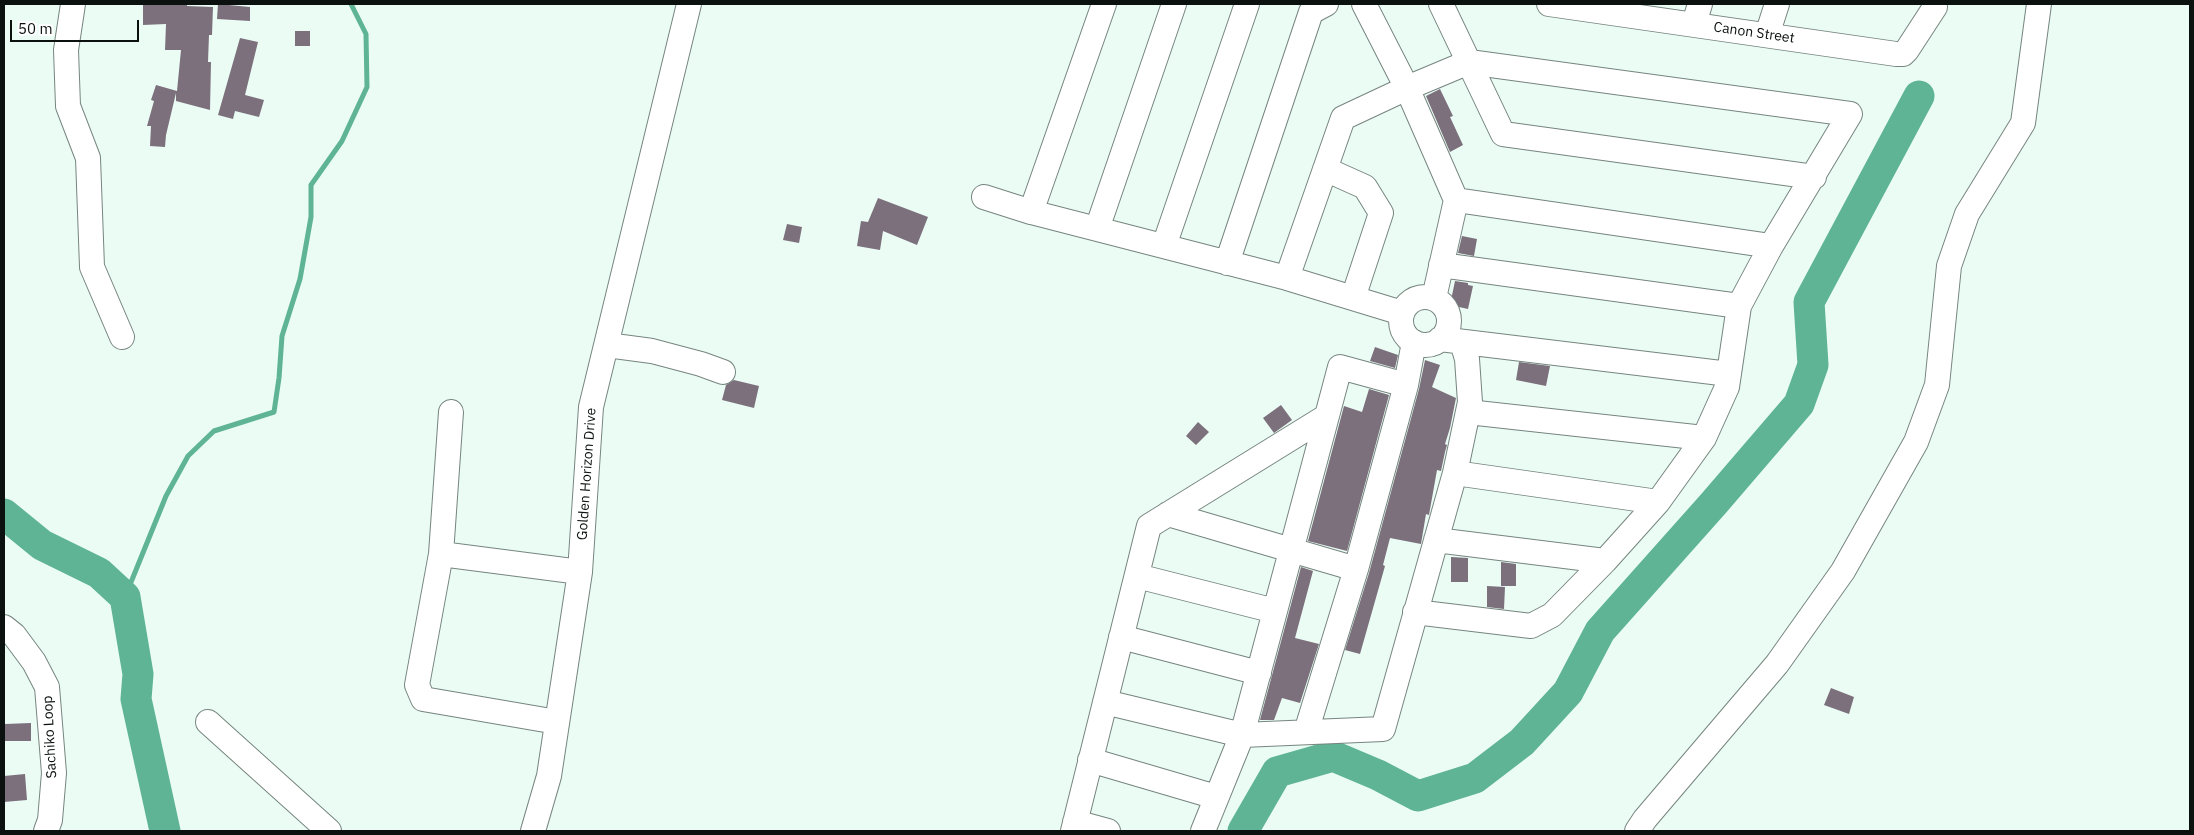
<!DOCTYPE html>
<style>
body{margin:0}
#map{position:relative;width:2194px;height:835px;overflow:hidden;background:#ebfcf5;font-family:"IBM Plex Sans",sans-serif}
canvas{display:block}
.frame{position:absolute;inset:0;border:5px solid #0b110f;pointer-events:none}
.scale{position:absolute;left:10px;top:20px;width:129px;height:22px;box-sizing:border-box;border:2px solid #0b110f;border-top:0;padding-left:6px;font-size:15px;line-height:18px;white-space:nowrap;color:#0b110f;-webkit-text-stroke:4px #fff;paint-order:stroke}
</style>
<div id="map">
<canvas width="2194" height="835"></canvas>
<div class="frame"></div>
<div class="scale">50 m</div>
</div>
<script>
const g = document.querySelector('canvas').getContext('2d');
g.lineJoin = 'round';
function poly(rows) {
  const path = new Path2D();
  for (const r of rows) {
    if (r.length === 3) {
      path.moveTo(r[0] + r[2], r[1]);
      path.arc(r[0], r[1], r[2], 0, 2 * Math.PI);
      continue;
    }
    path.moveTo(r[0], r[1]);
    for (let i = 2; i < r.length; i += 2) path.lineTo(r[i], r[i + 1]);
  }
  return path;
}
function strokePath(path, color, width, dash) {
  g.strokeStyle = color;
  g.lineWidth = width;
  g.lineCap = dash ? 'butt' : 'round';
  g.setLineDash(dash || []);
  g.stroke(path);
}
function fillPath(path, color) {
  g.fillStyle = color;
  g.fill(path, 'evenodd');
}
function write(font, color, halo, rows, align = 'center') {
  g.font = font + ' "IBM Plex Sans",sans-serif';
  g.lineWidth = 4;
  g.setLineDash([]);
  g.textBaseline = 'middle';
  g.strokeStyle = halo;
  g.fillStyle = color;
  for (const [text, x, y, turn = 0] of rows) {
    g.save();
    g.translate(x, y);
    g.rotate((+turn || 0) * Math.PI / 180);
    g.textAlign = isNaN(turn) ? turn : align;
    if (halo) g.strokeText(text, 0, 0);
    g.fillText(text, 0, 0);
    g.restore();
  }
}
const stream = poly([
 [125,597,166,496,188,456,214,431,274,412,279,378,282,336,300,279,311,217,311,185,342,141,367,87,366,34,351,4]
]);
const river = poly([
 [4,514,42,545,99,573,125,597,138,674,136,699,165,831],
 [1243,831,1277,772,1333,756,1378,775,1418,796,1475,778,1522,742,1568,692,1600,631,1714,503,1799,404,1813,365,1809,302,1919,96]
]);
const building = poly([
 [143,4,187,4,187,6,213,7,212,35,209,35,208,62,211,62,210,110,176,101,176,93,166,135,165,147,150,146,151,126,147,126,154,101,151,100,156,85,177,91,181,50,165,50,166,24,143,25],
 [218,4,250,7,250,21,217,19],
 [295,31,310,31,310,46,295,46],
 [240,38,258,42,245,95,264,100,259,117,235,111,233,119,218,115],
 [1440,89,1453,116,1450,117,1463,145,1450,152,1426,96],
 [878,198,928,217,917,245,883,231,880,250,857,246,861,221,868,222],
 [787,224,802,227,799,243,783,240],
 [1462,236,1477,239,1474,256,1458,253],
 [1455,281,1468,283,1468,285,1473,286,1468,309,1450,305],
 [1375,347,1398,355,1395,368,1370,361],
 [1425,360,1440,365,1432,387,1456,398,1450,428,1445,444,1447,445,1445,452,1441,471,1437,470,1429,515,1426,514,1421,544,1390,538,1383,565,1385,566,1360,654,1345,650,1369,573,1419,389],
 [1519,362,1550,366,1546,386,1516,380],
 [734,380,759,386,754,408,722,400,726,385],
 [1369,389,1389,395,1347,551,1308,541,1344,406,1362,412],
 [1281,405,1292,420,1274,433,1263,418],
 [1198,422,1209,432,1196,445,1186,436],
 [1451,557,1468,558,1468,582,1451,582],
 [1501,562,1516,564,1516,586,1501,586],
 [1301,567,1313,571,1295,638,1319,644,1300,703,1282,698,1274,720,1260,720],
 [1487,586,1505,587,1504,609,1487,607],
 [1831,688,1854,697,1849,714,1824,705],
 [31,723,31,741,5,741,5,724],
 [25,774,27,800,4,802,4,776]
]);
const minor = poly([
 [73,4,66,50,68,106,88,158,92,267,122,337],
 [1104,4,1031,212,1287,278,1402,313],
 [1364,4,1407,88,1456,200,1434,298],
 [1441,4,1503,134,1814,177],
 [1549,4,1896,54,1903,54,1907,50,1935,7],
 [1694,24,1700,4],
 [1767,35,1777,4],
 [1325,169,1365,187,1381,213,1353,298],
 [984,197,1031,212],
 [1456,200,1771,246],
 [1097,229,1174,4],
 [1164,246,1247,4],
 [1227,263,1311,12,1326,4],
 [1441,265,1739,306],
 [1287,278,1343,118,1407,88,1469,62,1850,114,1771,246,1739,306,1727,387,1704,438,1658,502,1605,561,1552,615,1531,626,1415,612],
 [1425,321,24],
 [1440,339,1729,374],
 [607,345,652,351,701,364,723,372],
 [451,412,441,554,580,572],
 [1468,412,1704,438],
 [1455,473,1658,502],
 [1168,514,1356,569],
 [1436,540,1605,561],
 [441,554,417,685,423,699,557,722],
 [1137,576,1275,611],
 [4,627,14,635,34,662,47,687,54,773,50,820,46,831],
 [1121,637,1259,673],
 [1105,702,1242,735,1340,367,1406,385],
 [208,722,329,831],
 [1306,732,1356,569,1406,385,1414,342],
 [1090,760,1216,797],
 [1075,822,1108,831],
 [533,831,549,776,580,572,591,407,689,4],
 [1073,831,1149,526,1327,416],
 [1203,831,1242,735,1383,729,1455,473,1470,402,1467,359,1462,342],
 [1637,831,1645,819,1777,664,1843,571,1916,442,1937,385,1949,266,1967,214,2023,123,2039,4]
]);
const streetNames = [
 ["Canon Street",1754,33,8],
 ["Golden Horizon Drive",587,474,-86],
 ["Sachiko Loop",50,737,-93]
];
strokePath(stream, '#5eb495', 5);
strokePath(river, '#5eb495', 31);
fillPath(building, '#7b707b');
strokePath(minor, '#76857f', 26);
strokePath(minor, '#fff', 24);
write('14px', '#0b110f', '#fff', streetNames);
</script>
